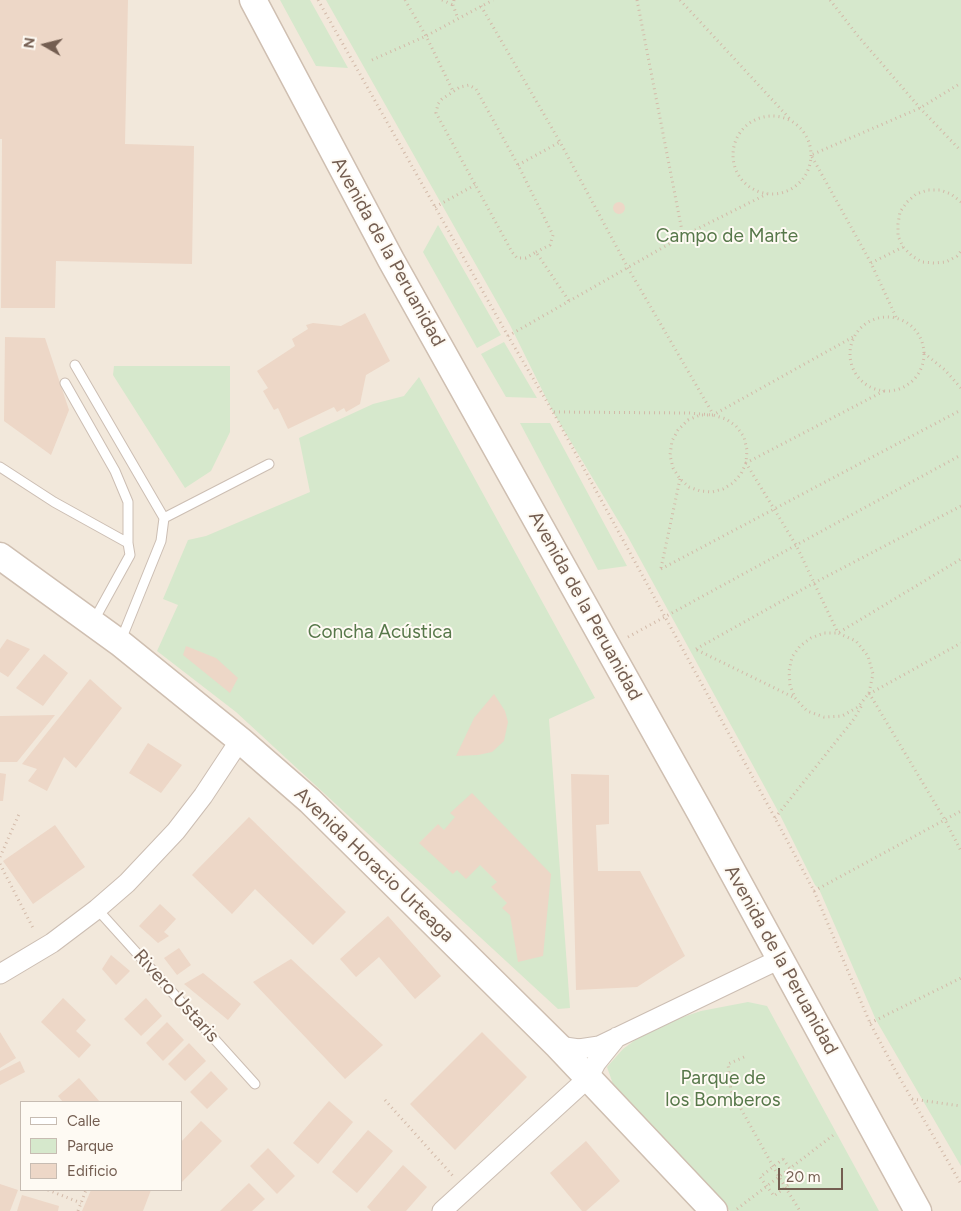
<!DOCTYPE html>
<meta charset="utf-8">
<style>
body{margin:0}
#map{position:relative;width:961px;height:1211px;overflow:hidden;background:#fbf6ec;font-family:Figtree,sans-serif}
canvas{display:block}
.legend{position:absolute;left:20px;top:1101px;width:162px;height:90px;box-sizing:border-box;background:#fefaf3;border:1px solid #c7bcb2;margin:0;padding:6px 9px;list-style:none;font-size:15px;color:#745e51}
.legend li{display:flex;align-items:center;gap:10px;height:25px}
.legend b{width:25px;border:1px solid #c7bcb2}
.north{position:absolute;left:20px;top:20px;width:50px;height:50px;-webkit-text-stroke:4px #fefaf3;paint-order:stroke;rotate:278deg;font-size:14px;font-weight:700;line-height:20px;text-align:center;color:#745e51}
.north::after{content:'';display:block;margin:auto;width:18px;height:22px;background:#745e51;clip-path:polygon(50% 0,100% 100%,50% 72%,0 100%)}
.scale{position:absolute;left:778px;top:1168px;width:65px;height:22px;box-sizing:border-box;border:2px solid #745e51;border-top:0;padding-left:6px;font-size:15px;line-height:18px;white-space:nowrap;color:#745e51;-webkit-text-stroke:4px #fefaf3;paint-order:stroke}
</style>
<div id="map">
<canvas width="961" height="1211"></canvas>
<ul class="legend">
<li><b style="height:6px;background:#fff"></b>Calle</li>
<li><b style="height:14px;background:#d6e8cc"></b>Parque</li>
<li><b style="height:14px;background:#edd7c7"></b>Edificio</li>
</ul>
<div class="north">N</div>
<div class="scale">20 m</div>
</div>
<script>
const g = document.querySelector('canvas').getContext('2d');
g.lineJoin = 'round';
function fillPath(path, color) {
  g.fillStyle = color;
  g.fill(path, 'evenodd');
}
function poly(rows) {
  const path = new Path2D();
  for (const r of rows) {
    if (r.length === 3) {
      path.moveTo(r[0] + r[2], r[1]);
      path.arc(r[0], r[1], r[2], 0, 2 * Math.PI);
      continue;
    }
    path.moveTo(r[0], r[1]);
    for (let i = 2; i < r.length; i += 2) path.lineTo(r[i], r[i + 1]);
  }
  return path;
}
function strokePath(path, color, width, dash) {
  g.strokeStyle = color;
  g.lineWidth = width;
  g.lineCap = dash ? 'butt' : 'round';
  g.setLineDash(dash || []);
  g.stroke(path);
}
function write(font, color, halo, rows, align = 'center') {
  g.font = font + ' Figtree,sans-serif';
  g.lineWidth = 4;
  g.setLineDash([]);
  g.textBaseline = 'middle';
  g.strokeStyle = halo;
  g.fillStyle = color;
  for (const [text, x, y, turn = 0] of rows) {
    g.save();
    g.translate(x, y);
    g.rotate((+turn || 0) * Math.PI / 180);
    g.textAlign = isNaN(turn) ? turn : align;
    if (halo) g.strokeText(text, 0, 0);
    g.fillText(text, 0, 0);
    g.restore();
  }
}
const residential = poly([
 [0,0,961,0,961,1211,0,1211],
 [21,1102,181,1102,181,1190,21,1190]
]);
const green = poly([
 [280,0,310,0,348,68,316,66],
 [326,0,961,0,961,1166,876,1020,819,889,815,885,779,813,628,537,553,412,510,325],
 [438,225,501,335,477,348,423,252],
 [504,342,537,398,506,397,481,354],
 [114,366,230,366,230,432,211,471,185,488,113,375],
 [419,377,595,698,549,719,570,1008,558,1009,236,712,157,651,178,605,163,599,188,540,206,536,310,492,299,438,373,404,404,396],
 [520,423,550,423,627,566,598,570],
 [748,1002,767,1006,879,1211,730,1211,619,1093,613,1084,607,1067,623,1049,646,1032,671,1021,701,1011]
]);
const building = poly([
 [0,0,128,0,125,144,194,146,192,264,56,261,55,308,1,308,2,139,0,139],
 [619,208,6],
 [365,313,390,361,366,375,360,404,346,412,344,408,337,412,334,407,288,429,278,408,274,410,263,391,268,388,257,371,295,346,292,339,308,329,306,325,313,323,341,326],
 [5,337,45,338,69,410,51,455,4,421],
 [7,639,30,649,8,677,0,672,0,649],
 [186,646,216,658,238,678,230,693,183,655],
 [44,654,68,673,43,706,16,688],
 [90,679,122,708,76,768,64,757,47,791,28,781,37,769,22,764],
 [494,694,505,711,508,722,504,741,492,752,478,755,456,756,474,718],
 [55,715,17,762,0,762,0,716],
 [148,743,182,765,161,793,129,773],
 [0,773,6,774,3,801,0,801],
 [571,774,609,775,609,824,596,825,598,871,640,871,685,956,637,987,576,990],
 [472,793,551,874,543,956,518,962,510,915,502,908,507,903,491,887,497,882,480,865,466,879,457,870,453,874,419,843,438,824,444,830,455,817,450,813],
 [249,817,346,912,313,945,255,889,232,914,192,875],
 [55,825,85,867,33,904,3,861],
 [160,904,176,919,164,932,169,936,158,943,139,926],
 [388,916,441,976,415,999,379,957,356,977,340,959],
 [179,948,191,965,177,975,164,958],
 [111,955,130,971,116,985,102,969],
 [291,959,383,1045,345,1079,253,982],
 [203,973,241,1004,228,1020,184,984],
 [63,998,86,1020,76,1031,91,1045,79,1058,41,1022],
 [146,998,162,1016,141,1036,124,1019],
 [167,1022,184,1040,163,1061,146,1043],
 [0,1032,16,1058,0,1068],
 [482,1032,527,1077,455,1150,410,1104],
 [189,1043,206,1061,185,1081,168,1064],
 [20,1061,25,1072,0,1085,0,1071],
 [211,1071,228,1089,207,1109,190,1092],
 [79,1078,100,1102,63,1102,58,1096],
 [329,1101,353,1122,318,1164,293,1143],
 [201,1121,222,1141,181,1183,181,1142],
 [368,1130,393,1151,357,1193,332,1172],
 [586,1141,620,1181,586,1211,582,1211,550,1173],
 [268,1148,295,1176,277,1194,250,1166],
 [403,1165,427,1187,406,1211,371,1211,367,1207],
 [249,1183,265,1199,252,1211,220,1211],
 [0,1184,18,1190,10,1211,0,1211],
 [91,1190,151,1190,143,1211,82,1211],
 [22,1195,59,1206,58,1211,17,1211]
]);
const path = poly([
 [318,0,508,336,553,412,775,818,814,891,870,1023,894,1068,961,1184],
 [405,0,426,36,453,91],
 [442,0,453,5],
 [454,0,453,5,458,19],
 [637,0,683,236],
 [680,0,790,119],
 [830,0,858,36,920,108,961,151],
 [481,6,560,142,628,268,713,414],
 [372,60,426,36,493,0],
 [772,155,39],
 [518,165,560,142],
 [961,202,951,194,940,190,928,190,916,194,907,202,900,212,898,224,898,236,903,247,912,256,922,262,934,263,946,262,957,256,961,251],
 [435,207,475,185],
 [536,252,550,245,553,235,518,165,476,89,469,85,460,87,442,99,438,104,436,113,512,252,517,258,526,258,536,252,569,301],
 [871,263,903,247],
 [896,317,871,263,811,155,920,108,961,83],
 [887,354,37],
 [508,336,683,236,767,194],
 [924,353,945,370,961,388],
 [884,391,746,463,796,545,838,633,856,641,868,656,873,674,869,693,858,707,842,716,824,717,807,711,795,698,790,685,789,671,792,657,800,646,811,638,824,633,838,633,961,559],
 [554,412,689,413,713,415,726,419,736,426,744,437,747,450,746,463,741,474,733,483,723,489,712,492,700,491,689,487,680,479,673,468,670,455,672,441,678,430,688,420,700,415,713,415,853,337],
 [661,568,680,479],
 [661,569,961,410],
 [628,637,961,455],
 [696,649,814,583,961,506],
 [697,650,795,698],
 [869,693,945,820,961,851],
 [869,694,961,643],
 [775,818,854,719,862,705],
 [0,857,19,814],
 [0,864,34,930],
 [814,891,961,811],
 [870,1023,961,978],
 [744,1057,728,1064,731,1091,779,1177,800,1211],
 [912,1099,961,1106],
 [385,1100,453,1176],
 [783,1159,797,1178,774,1196,760,1177,783,1159],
 [48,1190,81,1203],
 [737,1209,836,1133],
 [78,1211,86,1190]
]);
const lane = poly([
 [75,365,164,518,161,541,121,640],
 [65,383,115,471,128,502,128,543],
 [0,467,54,502,128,543,130,555,93,622],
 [164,518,269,464],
 [97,909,255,1084]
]);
const street = poly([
 [0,974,52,943,97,909,127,883,176,831,203,796,240,740],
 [558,1046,579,1049,599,1046,780,959],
 [442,1211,588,1078,596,1063,617,1037]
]);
const secondary = poly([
 [253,0,391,260,701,814,918,1211],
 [0,556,120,643,240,740,310,801,558,1046,714,1211]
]);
const parkNames = [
 ["Campo de Marte",727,236],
 ["Concha Acústica",380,632],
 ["Parque de",723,1078],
 ["los Bomberos",723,1100]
];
const streetNames = [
 ["Avenida de la Peruanidad",388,252,61],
 ["Avenida de la Peruanidad",585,606,61],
 ["Avenida Horacio Urteaga",374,865,44],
 ["Avenida de la Peruanidad",781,960,61],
 ["Rivero Ustaris",176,996,48]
];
fillPath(residential, '#f2e8db');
fillPath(green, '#d6e8cc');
fillPath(building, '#edd7c7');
strokePath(lane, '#ccbeb3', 11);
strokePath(street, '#ccbeb3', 21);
strokePath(secondary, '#cfbfb1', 29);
strokePath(path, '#d3baa9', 3, [1, 4]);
strokePath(lane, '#fff', 9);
strokePath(street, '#fff', 19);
strokePath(secondary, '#fff', 26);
write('19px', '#57784a', '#fefaf3', parkNames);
write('19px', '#745e51', '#fefaf3', streetNames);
</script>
